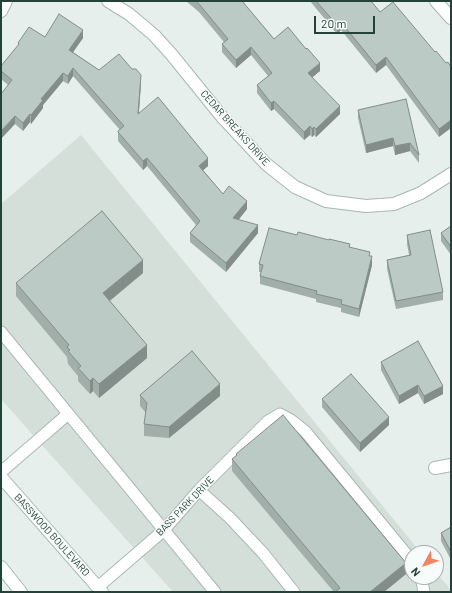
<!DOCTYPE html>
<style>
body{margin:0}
#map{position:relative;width:452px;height:593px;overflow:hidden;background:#e6efeb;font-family:Barlow,sans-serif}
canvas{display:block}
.frame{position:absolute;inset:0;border:2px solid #24423a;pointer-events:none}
.north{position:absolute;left:404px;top:545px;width:40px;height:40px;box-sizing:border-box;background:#f7fbf9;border:1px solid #a3b1ad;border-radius:50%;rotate:230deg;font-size:11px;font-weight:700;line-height:16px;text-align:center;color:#24423a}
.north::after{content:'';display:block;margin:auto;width:14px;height:18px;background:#f4845f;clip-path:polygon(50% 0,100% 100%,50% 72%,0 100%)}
.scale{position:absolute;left:314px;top:16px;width:61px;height:18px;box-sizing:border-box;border:2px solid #24423a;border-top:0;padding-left:5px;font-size:12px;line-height:14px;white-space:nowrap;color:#24423a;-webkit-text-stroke:3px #f7fbf9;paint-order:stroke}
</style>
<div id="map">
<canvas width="452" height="593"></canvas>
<div class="frame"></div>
<div class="north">N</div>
<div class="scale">20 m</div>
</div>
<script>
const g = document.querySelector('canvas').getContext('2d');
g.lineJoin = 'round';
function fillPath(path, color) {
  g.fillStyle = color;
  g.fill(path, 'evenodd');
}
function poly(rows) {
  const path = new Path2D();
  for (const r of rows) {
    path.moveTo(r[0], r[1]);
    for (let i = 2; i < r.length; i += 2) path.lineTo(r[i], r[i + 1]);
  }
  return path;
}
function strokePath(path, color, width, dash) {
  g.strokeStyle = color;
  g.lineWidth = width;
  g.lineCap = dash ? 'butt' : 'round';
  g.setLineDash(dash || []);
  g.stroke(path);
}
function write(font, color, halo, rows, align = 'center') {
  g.font = font + ' Barlow,sans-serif';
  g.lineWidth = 3;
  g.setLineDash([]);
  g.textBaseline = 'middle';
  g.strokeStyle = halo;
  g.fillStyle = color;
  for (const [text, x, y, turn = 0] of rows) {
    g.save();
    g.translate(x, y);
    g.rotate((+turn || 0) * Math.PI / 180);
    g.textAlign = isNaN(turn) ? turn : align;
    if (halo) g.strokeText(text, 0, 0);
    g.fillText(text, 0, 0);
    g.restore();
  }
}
const built = poly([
 [81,135,421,553,412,553,412,577,436,577,436,572,451,590,451,592,173,592,1,399,1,204]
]);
const service = poly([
 [1,332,215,592],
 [1,472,68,414],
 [199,490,230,518,263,553,294,592],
 [421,577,424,592],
 [98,587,164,530,199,490,268,421,280,414,291,420,305,431,412,561]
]);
const minor = poly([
 [108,1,129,14,154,35,172,55,223,118,266,164,295,187,326,201,366,206,394,204,421,193,451,174],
 [436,1,451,18],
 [1,11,6,1],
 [435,468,451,465]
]);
const secondary = poly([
 [1,477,102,592],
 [1,567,21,592]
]);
const wall = poly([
 [186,1,242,1,274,39,320,71,312,77,340,114,316,137,314,135,312,137,310,135,304,140,274,109,271,111,257,93,257,85,268,76,251,55,236,68,222,52,222,44,224,42,199,12],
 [310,1,371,1,380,12,446,63,439,137,386,65,376,73,341,30,337,34],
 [83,38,73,52,99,70,141,83,139,113,208,166,203,170,223,194,247,209,238,220,258,233,226,272,190,242,190,233,196,225,147,166,143,170,118,141,118,131,120,130,73,76,68,84,63,81,43,105,43,108,31,124,30,122,23,131,15,124,8,85,1,79,1,66,18,46,18,43],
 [406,99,419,155,419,163,410,151,395,155,393,146,366,153,358,118,358,110],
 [451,226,451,255,441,241,441,233],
 [297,235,350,247,370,256,372,265,359,317,341,312,341,308,316,302,316,299,260,284,260,276,261,272,259,272,259,264],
 [407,235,443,292,443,300,396,309,387,269,387,260,409,255,407,244],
 [143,273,110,301,147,358,99,398,93,391,90,394,78,381,78,376,68,364,67,357,16,296,16,283],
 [381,362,443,394,424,404,418,393,399,404,381,370],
 [140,395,220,396,169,438,144,436,144,424,146,413,140,406],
 [322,399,389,425,360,452,322,407],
 [236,454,406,574,384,592,334,592,232,471,232,459,236,456],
 [451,527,451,560,441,541,441,533]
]);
const shadedWall = poly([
 [341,22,341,30,337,34,337,25],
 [83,30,83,38,69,58,69,50],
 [251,47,251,55,236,68,236,60],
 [386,57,386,65,376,73,376,65],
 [320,63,320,71,308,81,308,73],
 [73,68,73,76,68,84,68,76],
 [63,73,63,81,43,105,43,108,31,124,31,115,41,99],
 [141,75,141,83,138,122,138,114],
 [274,101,274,109,271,111,271,103],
 [340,106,340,114,316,137,316,129],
 [30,114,30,122,23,131,23,123],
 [15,116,15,124,1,139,1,131],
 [451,120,451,128,439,137,439,129],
 [310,126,310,135,304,140,304,132],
 [314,127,314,135,312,137,312,129],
 [393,138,393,146,366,153,366,145],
 [410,143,410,151,395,155,395,146],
 [147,158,147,166,143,170,143,161],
 [208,158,208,166,199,174,199,166],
 [247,201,247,209,233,227,233,218],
 [258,225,258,233,226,272,226,263],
 [372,256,372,265,359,317,359,309],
 [143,260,143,273,103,306,103,293],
 [147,345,147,358,99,398,99,384],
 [93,378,93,391,90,394,90,381],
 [220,384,220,396,169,438,169,427],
 [418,385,418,393,399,404,399,396],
 [443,386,443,394,424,404,424,396],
 [389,417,389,425,360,452,360,443],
 [406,563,406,574,384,592,370,592]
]);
const building = poly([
 [196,1,242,1,274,39,288,27,306,49,307,48,320,63,308,73,340,106,316,129,314,127,312,129,310,126,304,132,274,101,271,103,257,85,272,73,251,47,236,60,222,44,228,39,199,4,196,1],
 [316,1,371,1,380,12,393,2,435,52,436,51,446,63,448,62,451,67,451,120,439,129,386,57,376,65,341,22,337,25,316,1],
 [59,14,83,30,69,50,99,70,119,54,132,69,136,69,141,75,138,114,158,97,208,158,199,166,223,194,229,186,247,201,233,218,258,225,226,263,190,233,200,221,147,158,143,161,118,132,118,131,124,126,73,68,68,76,63,73,41,99,43,100,31,115,30,114,23,123,15,116,1,131,1,94,12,80,1,71,1,66,19,44,18,43,29,27,45,37,59,14],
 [406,99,419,155,410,143,395,146,393,138,366,145,358,110,406,99],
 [102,211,143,260,103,293,147,345,99,384,93,378,90,381,78,368,81,366,68,351,70,350,67,347,69,345,16,283,102,211],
 [451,226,451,247,441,233,451,226],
 [269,228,297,235,298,232,329,240,329,239,350,244,349,247,370,252,369,256,372,256,359,309,341,304,342,300,316,294,317,291,260,276,263,265,259,264,269,228],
 [430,230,443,292,396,301,387,260,411,255,407,235,430,230],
 [418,341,443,386,424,396,418,385,399,396,381,362,418,341],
 [192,351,220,384,169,427,144,424,147,403,140,395,192,351],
 [351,374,389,417,360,443,322,399,351,374],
 [283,415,406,563,370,592,337,592,336,591,340,588,232,459,237,455,236,454,283,415],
 [451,527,451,552,441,533,451,527]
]);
const streetNames = [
 ["CEDAR BREAKS DRIVE",235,128,48],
 ["BASS PARK DRIVE",185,506,-46],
 ["BASSWOOD BOULEVARD",52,535,48]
];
fillPath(built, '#d4dfda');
strokePath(service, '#a8b8b2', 13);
strokePath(minor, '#a8b8b2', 14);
strokePath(secondary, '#a4bbb3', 14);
strokePath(service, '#fff', 11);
strokePath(minor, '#fff', 12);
strokePath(secondary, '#fff', 12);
fillPath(wall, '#a1aea9');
fillPath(shadedWall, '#838d89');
fillPath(building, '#bbcac4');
strokePath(building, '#838d89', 1);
write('10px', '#24423a', '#f7fbf9', streetNames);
</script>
